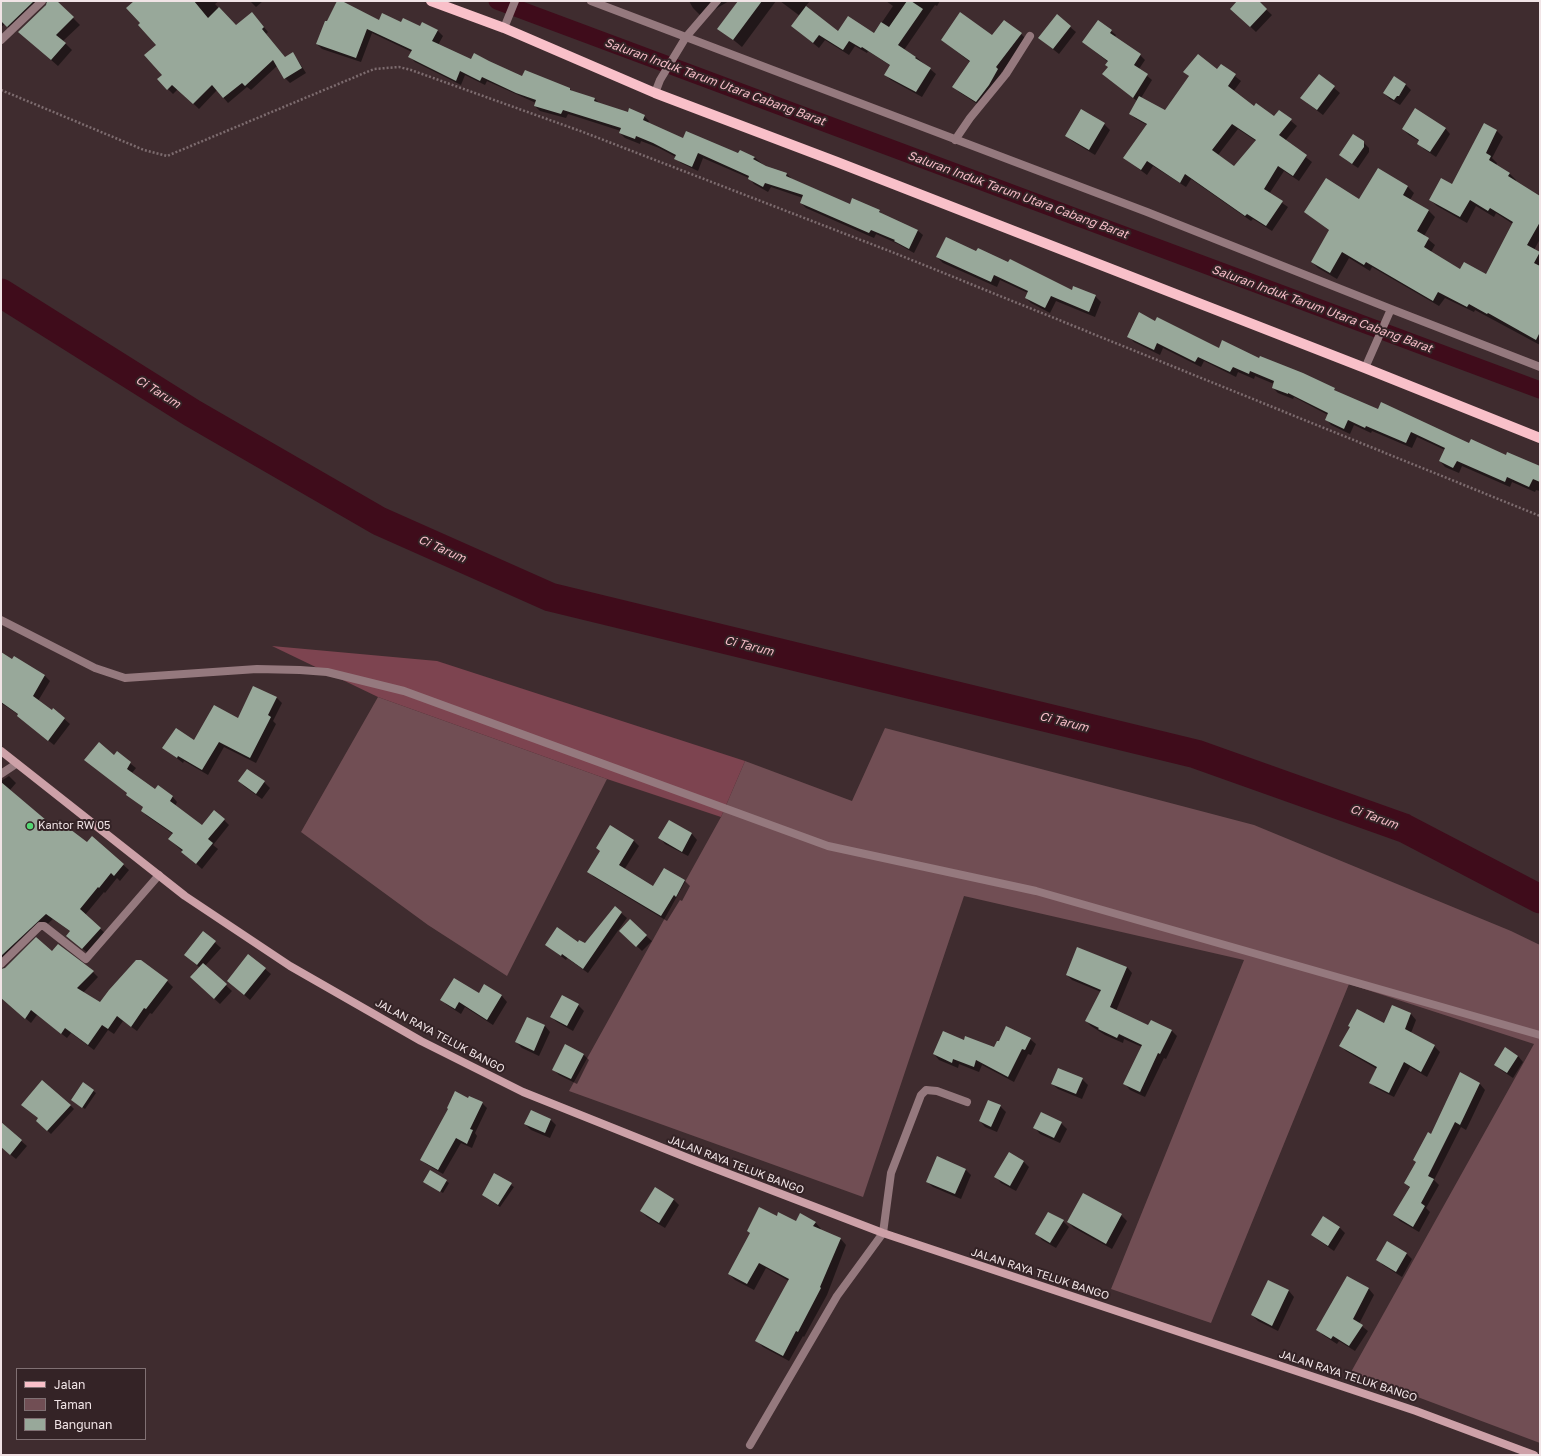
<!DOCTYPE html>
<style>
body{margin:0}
#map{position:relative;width:1541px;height:1456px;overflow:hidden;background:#3f2c2f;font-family:"Golos Text",sans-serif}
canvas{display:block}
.frame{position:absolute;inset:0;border:2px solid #f1e4e6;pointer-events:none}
.legend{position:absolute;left:16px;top:1368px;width:130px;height:72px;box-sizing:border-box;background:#342326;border:1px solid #807073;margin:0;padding:5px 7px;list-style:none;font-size:12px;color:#f1e4e6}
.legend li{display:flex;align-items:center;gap:8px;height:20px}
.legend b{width:20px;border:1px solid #807073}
</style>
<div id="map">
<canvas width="1541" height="1456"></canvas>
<div class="frame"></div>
<ul class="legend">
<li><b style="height:5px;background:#f9c0c9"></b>Jalan</li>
<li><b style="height:11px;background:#714e54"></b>Taman</li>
<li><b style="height:11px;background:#98a89a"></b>Bangunan</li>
</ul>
</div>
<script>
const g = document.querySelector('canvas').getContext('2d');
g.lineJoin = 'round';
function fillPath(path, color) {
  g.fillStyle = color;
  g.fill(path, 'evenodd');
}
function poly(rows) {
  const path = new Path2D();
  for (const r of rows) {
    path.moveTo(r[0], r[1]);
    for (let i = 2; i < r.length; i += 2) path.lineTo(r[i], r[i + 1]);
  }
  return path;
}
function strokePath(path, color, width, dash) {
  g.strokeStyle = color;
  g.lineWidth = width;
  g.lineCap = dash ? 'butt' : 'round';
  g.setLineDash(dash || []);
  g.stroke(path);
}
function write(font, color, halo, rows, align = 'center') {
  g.font = font + ' "Golos Text",sans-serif';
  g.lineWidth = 4;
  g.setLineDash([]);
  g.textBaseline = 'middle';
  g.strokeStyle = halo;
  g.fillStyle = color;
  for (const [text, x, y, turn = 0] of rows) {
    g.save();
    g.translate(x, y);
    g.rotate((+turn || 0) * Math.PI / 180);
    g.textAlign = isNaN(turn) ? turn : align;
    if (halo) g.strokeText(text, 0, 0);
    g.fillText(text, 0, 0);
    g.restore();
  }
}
const green = poly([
 [378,697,607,779,507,976,428,925,301,832],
 [885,728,1254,825,1511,931,1540,945,1540,1443,1351,1372,1534,1044,1349,984,1211,1323,1111,1289,1244,960,964,896,863,1197,569,1091,721,817,745,761,852,801]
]);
const forest = poly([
 [272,646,437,661,745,761,721,817,607,779,378,697]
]);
const shadow = poly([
 [1,1,56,1,80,25,63,41,72,50,58,66,26,38,47,3,45,3,14,33,5,24,1,27],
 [135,1,219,1,215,4,236,26,252,13,268,32,266,34,285,58,292,54,297,59,306,73,290,83,285,78,277,66,251,90,247,87,228,103,217,90,199,109,178,89,173,94,168,89,163,75,157,45,142,24],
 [250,1,263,1,256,7],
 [338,1,379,21,421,27,423,23,438,31,443,36,438,45,471,60,523,77,570,89,573,92,595,99,600,104,628,113,644,116,649,121,648,123,684,139,754,157,766,167,787,174,792,179,850,205,879,211,884,216,917,230,923,235,914,253,898,244,876,234,874,238,806,208,801,203,803,198,771,187,768,192,754,184,749,178,703,158,698,171,681,163,676,158,676,157,659,148,641,141,640,144,625,138,620,133,621,131,568,114,566,118,540,111,535,106,536,103,487,81,485,85,465,75,461,85,415,62,410,57,412,52,372,33,361,62,322,49,317,44],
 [689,1,729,1,702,17,693,8],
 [739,1,776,1,742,47,719,28],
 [780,1,810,1,805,7,838,33,874,34,893,6,886,1,940,1,937,6,935,5,904,50,916,57,936,74,922,97,891,80,885,75,891,66,868,51,867,53,855,46,849,55,825,40,819,48,798,31,800,16],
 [1239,1,1257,1,1272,15,1256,32,1237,14],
 [1057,16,1076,32,1059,54,1039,38],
 [1111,31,1116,35,1114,38,1140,55,1145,60,1139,69,1152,80,1141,98,1165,111,1190,77,1185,72,1217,70,1221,65,1241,81,1233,92,1254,107,1274,118,1279,111,1297,126,1285,141,1312,162,1299,181,1284,171,1269,194,1288,207,1272,231,1253,219,1251,221,1191,179,1186,187,1153,166,1147,175,1124,158,1147,125,1136,119,1130,114,1137,101,1103,74,1109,67,1108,62,1083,42],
 [1238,129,1256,141,1235,167,1218,155],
 [1021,34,1027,40,1001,73,1003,75,982,107,959,92,954,87,970,62,942,40],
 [1319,75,1340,93,1323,115,1307,103],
 [1394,77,1406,85,1411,90,1400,105,1390,99,1384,93],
 [1104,124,1110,130,1095,155,1072,141,1066,135],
 [1445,128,1450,134,1436,157,1424,149,1418,143,1419,141,1409,135,1403,129],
 [1497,131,1503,137,1492,158,1497,163,1496,166,1509,173,1516,180,1515,182,1540,198,1540,239,1534,250,1540,253,1540,345,1475,310,1474,312,1445,298,1439,306,1372,267,1370,271,1349,258,1337,279,1318,268,1312,262,1330,231,1305,212,1359,201,1408,187,1414,193,1410,200,1428,210,1435,217,1424,236,1435,245,1431,252,1461,270,1486,275,1513,224,1496,213,1494,217,1476,206,1467,223,1437,206,1430,200,1452,186],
 [1363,142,1369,148,1369,152,1358,168,1346,160,1341,155],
 [977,253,1072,291,1095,296,1101,302,1095,317,1056,301,1050,313,1031,303,1026,298,1028,293,1000,280,997,287,943,263,937,257],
 [1155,322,1219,349,1260,359,1303,374,1361,404,1378,410,1469,445,1540,467,1540,491,1536,490,1535,492,1512,482,1510,487,1462,466,1459,473,1445,467,1440,461,1445,450,1417,437,1412,448,1372,431,1371,433,1354,425,1350,434,1331,425,1326,419,1328,415,1294,397,1293,399,1278,393,1273,388,1274,384,1255,376,1254,379,1238,372,1236,377,1204,361,1201,367,1163,348,1160,355,1134,342,1128,336],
 [1,653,12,660,14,657,45,676,50,681,38,701,52,712,54,710,70,724,54,745,24,721,19,715,1,703],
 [276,697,282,703,273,721,276,724,256,763,224,747,208,775,184,761,183,763,164,748,195,742,239,720],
 [117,753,136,768,132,773,156,791,172,796,177,802,175,806,202,827,224,820,229,825,213,845,218,849,202,869,169,839,173,834,147,816,142,811,144,808,127,794,128,793,114,756],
 [1,769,6,774,1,778,1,781,9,776,16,783,10,790,53,827,87,843,92,837,129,870,120,881,117,878,105,893,104,892,85,915,106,934,89,954,67,936,71,932,53,919,2,966,1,970],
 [239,781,264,782,270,788,262,799,245,787],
 [669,821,692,834,697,840,688,856,665,844,660,838],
 [634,841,639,846,624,870,654,888,665,869,685,881,690,886,682,901,680,900,667,921,594,877,589,872],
 [615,908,627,918,588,973,567,958,566,960,546,945,578,943,585,945],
 [203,932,221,948,205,966,232,991,220,1004,197,983,200,968,191,960],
 [626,936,646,936,652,941,642,951],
 [1078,948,1127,967,1132,973,1116,1011,1149,1026,1151,1021,1172,1031,1177,1036,1166,1059,1164,1058,1145,1097,1130,1090,1125,1084,1142,1047,1124,1039,1123,1043,1105,1035,1091,1026,1086,1021,1101,992,1072,980,1067,975],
 [52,953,93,972,98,977,83,993,100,1004,167,981,173,987,152,1014,150,1013,137,1031,123,1021,114,1034,108,1030,94,1050,71,1033,67,1038,37,1015,31,1023,1,998,1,971],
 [265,969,271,974,250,1000,234,986],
 [484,985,502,996,507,1002,493,1025,465,1007,461,1014,447,1005,441,1000,479,994],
 [578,1005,584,1011,573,1031,557,1022,551,1017],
 [1392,1006,1411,1014,1416,1020,1411,1033,1434,1046,1440,1052,1427,1077,1410,1067,1394,1097,1376,1088,1370,1082,1377,1069,1346,1051,1340,1045,1385,1025],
 [527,1018,545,1026,550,1032,539,1056,522,1048,516,1042],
 [1030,1039,1036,1044,1031,1055,1028,1054,1014,1082,982,1065,979,1072,959,1064,958,1068,939,1060,934,1054,965,1041,994,1048,999,1043],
 [583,1054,589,1060,577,1084,559,1075,553,1069],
 [1518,1056,1523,1062,1513,1078,1501,1070,1495,1065],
 [1460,1074,1480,1084,1485,1090,1466,1130,1461,1127,1434,1180,1439,1185,1426,1208,1430,1212,1419,1232,1400,1221,1394,1215,1410,1188,1405,1183,1432,1135],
 [1082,1079,1088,1085,1082,1099,1058,1089,1052,1084],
 [83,1084,96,1093,85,1109,75,1102],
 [468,1099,482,1103,487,1108,475,1133,477,1136,472,1148,461,1143,443,1174,426,1164,421,1160],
 [70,1105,74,1109,51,1134,37,1121,39,1118],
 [1000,1106,1006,1112,997,1132,985,1127,980,1121],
 [550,1119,556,1125,550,1138,531,1130,525,1124],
 [1061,1123,1067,1129,1060,1143,1040,1134,1035,1128],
 [4,1126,27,1146,16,1159,1,1147,1,1129],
 [1023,1161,1029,1167,1016,1191,1001,1183,996,1177],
 [965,1169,971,1175,961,1199,933,1187,927,1182],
 [430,1171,449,1183,443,1193,427,1184],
 [495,1174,514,1187,500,1207,485,1197],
 [655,1188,674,1200,679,1205,665,1228,647,1217,641,1211],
 [1121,1215,1127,1221,1112,1249,1074,1228,1068,1222],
 [777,1217,797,1222,815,1222,821,1229,820,1230,840,1238,846,1245,827,1295,804,1337,803,1336,789,1361,763,1347,757,1341,789,1281,766,1268,754,1290,735,1280,729,1274,751,1234,748,1231],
 [1323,1217,1340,1228,1345,1233,1334,1251,1318,1240,1312,1234],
 [1063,1221,1069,1227,1056,1248,1042,1240,1037,1234],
 [1388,1243,1407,1254,1412,1259,1402,1277,1383,1265,1378,1260],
 [1347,1278,1369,1289,1374,1295,1359,1324,1368,1331,1355,1351,1339,1341,1337,1344,1323,1335,1317,1329],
 [1269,1281,1289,1291,1294,1297,1278,1331,1258,1321,1252,1315]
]);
const canal = poly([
 [497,1,1540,390]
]);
const river = poly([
 [1,293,192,413,379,521,550,597,1196,754,1404,828,1540,899]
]);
const building = poly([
 [1,1,34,1,7,27,1,21],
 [47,1,57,1,74,17,56,35,66,43,51,60,18,32,46,5],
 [134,1,194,1,208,18,219,7,236,25,252,12,264,27,262,29,285,57,293,52,302,68,284,79,273,60,245,86,242,83,223,98,212,85,193,104,172,85,167,90,157,79,162,75,144,55,156,45,138,25,140,23,126,8],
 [337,1,342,1,379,20,382,13,401,22,403,18,420,26,422,22,438,30,432,41,471,59,474,53,489,61,522,76,525,70,570,88,570,90,595,98,594,101,628,112,629,108,645,115,643,120,683,138,686,131,738,153,740,150,755,157,753,159,766,166,787,173,786,176,850,204,852,198,880,210,879,212,918,230,909,249,894,241,895,240,871,230,869,233,800,203,803,195,765,183,763,187,748,179,749,176,698,153,692,167,674,159,676,155,653,143,636,136,635,139,619,133,621,128,563,110,561,114,534,106,536,100,516,93,482,77,480,81,460,71,456,81,408,57,412,50,367,29,356,58,316,44,325,21,327,21],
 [738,1,762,1,733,40,717,29],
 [907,1,911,1,923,9,898,45,916,57,915,58,931,68,916,92,884,75,890,65,862,47,861,48,849,41,843,50,819,35,813,43,791,26,806,6,838,31,848,16,874,33,881,22,889,27],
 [1237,1,1259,1,1267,9,1250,27,1230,9],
 [960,12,992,35,1004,20,1022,33,996,67,998,69,989,85,976,102,952,87,970,61,941,40],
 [1057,14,1071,26,1053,49,1038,38],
 [1098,20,1112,30,1110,33,1141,54,1134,65,1148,74,1133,98,1102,74,1108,67,1105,65,1108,61,1082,42],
 [1198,54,1217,69,1221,64,1236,74,1228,86,1254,106,1256,103,1274,116,1279,110,1292,119,1279,135,1307,155,1293,176,1278,166,1264,189,1283,201,1266,226,1247,214,1245,216,1185,174,1180,183,1147,161,1141,170,1123,158,1147,124,1129,114,1139,96,1165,110,1189,76,1183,72],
 [1232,124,1256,140,1234,166,1212,150],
 [1319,74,1335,86,1317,110,1300,98],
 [1394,76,1406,84,1399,96,1397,96,1394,100,1383,93],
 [1415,108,1446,128,1430,152,1417,144,1419,140,1402,129],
 [1081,109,1105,123,1089,150,1065,136],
 [1484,123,1497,130,1486,153,1491,156,1489,160,1510,173,1508,176,1540,196,1540,222,1527,245,1540,252,1534,263,1540,266,1540,332,1536,340,1488,313,1487,314,1469,304,1467,307,1438,292,1433,301,1366,262,1364,265,1342,252,1330,273,1311,262,1329,230,1304,212,1326,178,1359,199,1378,168,1408,186,1403,195,1429,210,1417,231,1429,238,1424,247,1460,269,1464,262,1486,274,1513,222,1490,208,1488,211,1470,200,1460,217,1429,200,1441,178,1452,184],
 [1353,134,1364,141,1364,147,1352,164,1339,155],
 [946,237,976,251,978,248,1008,262,1010,259,1072,290,1073,286,1096,295,1089,312,1051,296,1045,308,1025,298,1028,291,994,275,991,282,936,257],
 [1139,312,1155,321,1157,317,1219,348,1222,340,1259,358,1260,356,1303,373,1335,388,1334,390,1378,409,1381,402,1469,443,1471,439,1506,455,1507,452,1540,466,1540,482,1533,479,1529,487,1507,477,1505,482,1457,461,1453,468,1439,461,1445,448,1411,432,1406,443,1366,426,1365,428,1348,420,1344,429,1325,420,1328,413,1288,393,1288,394,1272,388,1274,381,1250,371,1249,374,1233,367,1230,372,1198,357,1195,362,1157,343,1154,350,1127,337],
 [1,652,12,659,14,656,45,675,33,696,52,710,53,708,65,718,48,741,17,716,18,714,1,702],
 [253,686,277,697,268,715,271,717,250,758,219,742,202,770,178,756,177,758,162,748,176,728,194,740,214,705,238,718],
 [99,742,114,755,117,751,131,762,127,769,155,789,158,785,173,796,170,801,202,825,214,810,225,819,208,839,213,843,196,864,181,852,183,850,168,839,173,833,141,811,143,807,126,795,127,793,84,760],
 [247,769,265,781,256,794,238,781],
 [1,782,53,826,58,820,87,842,92,836,124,864,114,876,111,873,99,888,98,887,80,909,101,928,82,949,66,936,70,931,46,914,1,956],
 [669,820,692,833,682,852,658,838],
 [610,825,634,840,619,865,653,886,664,868,685,880,676,897,674,895,661,916,587,872,600,851,596,848],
 [615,906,622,912,583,969,562,954,561,956,545,945,557,927,578,942,579,940,585,943],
 [630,919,647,935,636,947,619,931],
 [203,931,216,941,197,965,184,955],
 [36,937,52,951,58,944,94,971,77,988,100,1002,109,990,136,960,141,960,168,980,146,1009,144,1008,131,1027,117,1016,108,1029,102,1025,88,1045,65,1028,61,1034,31,1010,25,1019,1,998,1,969,5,968],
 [1077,947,1127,967,1110,1007,1148,1025,1151,1020,1172,1030,1160,1054,1158,1053,1140,1092,1123,1084,1142,1045,1119,1034,1117,1038,1098,1029,1099,1028,1085,1021,1101,990,1066,975],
 [248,954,266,968,244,995,227,981],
 [203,963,227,984,214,999,190,977],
 [454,978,479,993,484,984,502,995,487,1020,459,1002,455,1009,440,1000],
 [562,995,579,1004,567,1026,550,1017],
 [1392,1005,1411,1013,1405,1029,1435,1045,1421,1072,1404,1062,1389,1093,1369,1083,1377,1067,1339,1046,1350,1027,1348,1026,1357,1009,1384,1023],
 [527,1017,545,1025,534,1051,515,1042],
 [1006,1026,1031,1038,1025,1050,1022,1049,1008,1077,976,1060,974,1067,953,1059,952,1063,933,1054,943,1031,964,1040,965,1036,994,1047,997,1041,999,1041],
 [565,1044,584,1054,571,1079,552,1070],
 [1505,1047,1518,1056,1507,1073,1494,1065],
 [1058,1068,1083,1078,1076,1094,1051,1084],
 [1460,1072,1480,1083,1460,1125,1455,1122,1428,1176,1434,1179,1421,1203,1425,1206,1413,1227,1393,1215,1410,1187,1404,1183,1416,1162,1413,1160,1428,1132,1431,1134],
 [42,1080,71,1105,47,1131,36,1121,38,1118,21,1105],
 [83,1082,94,1090,82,1108,71,1100],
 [455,1091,468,1098,469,1096,483,1102,470,1129,473,1130,467,1144,456,1138,438,1170,420,1160,448,1109,447,1108],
 [988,1100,1001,1105,991,1127,979,1121],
 [531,1110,551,1119,545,1133,524,1124],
 [1041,1112,1062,1122,1054,1138,1033,1128],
 [1,1122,22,1140,10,1155,1,1147],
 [1009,1152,1024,1161,1010,1186,994,1177],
 [937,1156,966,1169,955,1194,926,1182],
 [430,1170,447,1180,440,1192,423,1182],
 [494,1173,512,1183,498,1205,482,1195],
 [655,1187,674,1199,659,1223,640,1211],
 [1083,1193,1122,1214,1106,1244,1067,1222],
 [759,1207,777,1216,778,1212,796,1221,800,1213,816,1222,813,1226,841,1238,820,1287,821,1288,798,1332,796,1331,783,1356,755,1341,789,1279,759,1263,747,1284,728,1274,750,1233,747,1231],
 [1048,1212,1064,1220,1050,1243,1035,1234],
 [1323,1216,1340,1227,1328,1246,1311,1235],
 [1387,1241,1407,1253,1396,1272,1376,1260],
 [1347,1276,1369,1288,1353,1319,1363,1325,1349,1346,1333,1336,1331,1339,1316,1330],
 [1268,1280,1289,1290,1272,1326,1251,1315]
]);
const path = poly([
 [1,90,144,150,167,156,374,69,399,67,411,70,583,132,897,254,1540,516]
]);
const service = poly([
 [655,93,660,80,686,37,717,1]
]);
const minor = poly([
 [591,1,1147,212,1391,309,1540,367],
 [504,28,515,1],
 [1,40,42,1],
 [955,140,970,118,1006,74,1030,36],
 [1365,368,1391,309],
 [1,620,95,668,125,678,257,669,300,670,327,672,404,691,828,846,1036,891,1540,1035],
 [1,774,16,764],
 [1,964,40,926,44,926,86,959,159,875],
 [750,1445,837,1296,883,1233,891,1173,921,1095,926,1090,937,1091,967,1102]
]);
const secondary = poly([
 [1,751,185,896,290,966,421,1041,523,1092,698,1162,883,1233,1416,1411,1534,1455]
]);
const primary = poly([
 [431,1,504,28,655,93,837,162,1365,368,1540,438]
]);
const markers = [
 [30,826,4,"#53d673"]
];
const poiNames = [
 ["Kantor RW 05",38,826]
];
const streetNames = [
 ["JALAN RAYA TELUK BANGO",440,1036,28],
 ["JALAN RAYA TELUK BANGO",736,1165,21],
 ["JALAN RAYA TELUK BANGO",1040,1274,18],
 ["JALAN RAYA TELUK BANGO",1348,1376,18]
];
const waterNames = [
 ["Saluran Induk Tarum Utara Cabang Barat",715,82,20],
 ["Saluran Induk Tarum Utara Cabang Barat",1018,195,20],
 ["Saluran Induk Tarum Utara Cabang Barat",1322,309,20],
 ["Ci Tarum",158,392,32],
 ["Ci Tarum",442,549,24],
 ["Ci Tarum",749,646,14],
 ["Ci Tarum",1064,722,14],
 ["Ci Tarum",1374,817,20]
];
fillPath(green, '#714e54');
fillPath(forest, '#7d4450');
fillPath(shadow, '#0007');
strokePath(canal, '#3f0c1b', 17);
strokePath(river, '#3f0c1b', 29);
fillPath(building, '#98a89a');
strokePath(path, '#7d6c6f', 2.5, [2, 2]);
strokePath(service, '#95797e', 8);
strokePath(minor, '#95797e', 8);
strokePath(secondary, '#cda1a8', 8);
strokePath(primary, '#f9c0c9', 10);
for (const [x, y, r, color] of markers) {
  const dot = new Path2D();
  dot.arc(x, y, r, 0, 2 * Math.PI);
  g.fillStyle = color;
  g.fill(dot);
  strokePath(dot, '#342326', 1.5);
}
write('11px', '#f1e4e6', '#342326', poiNames, 'left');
write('11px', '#f1e4e6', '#342326', streetNames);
write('italic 12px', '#f5bdc7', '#342326', waterNames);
</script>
